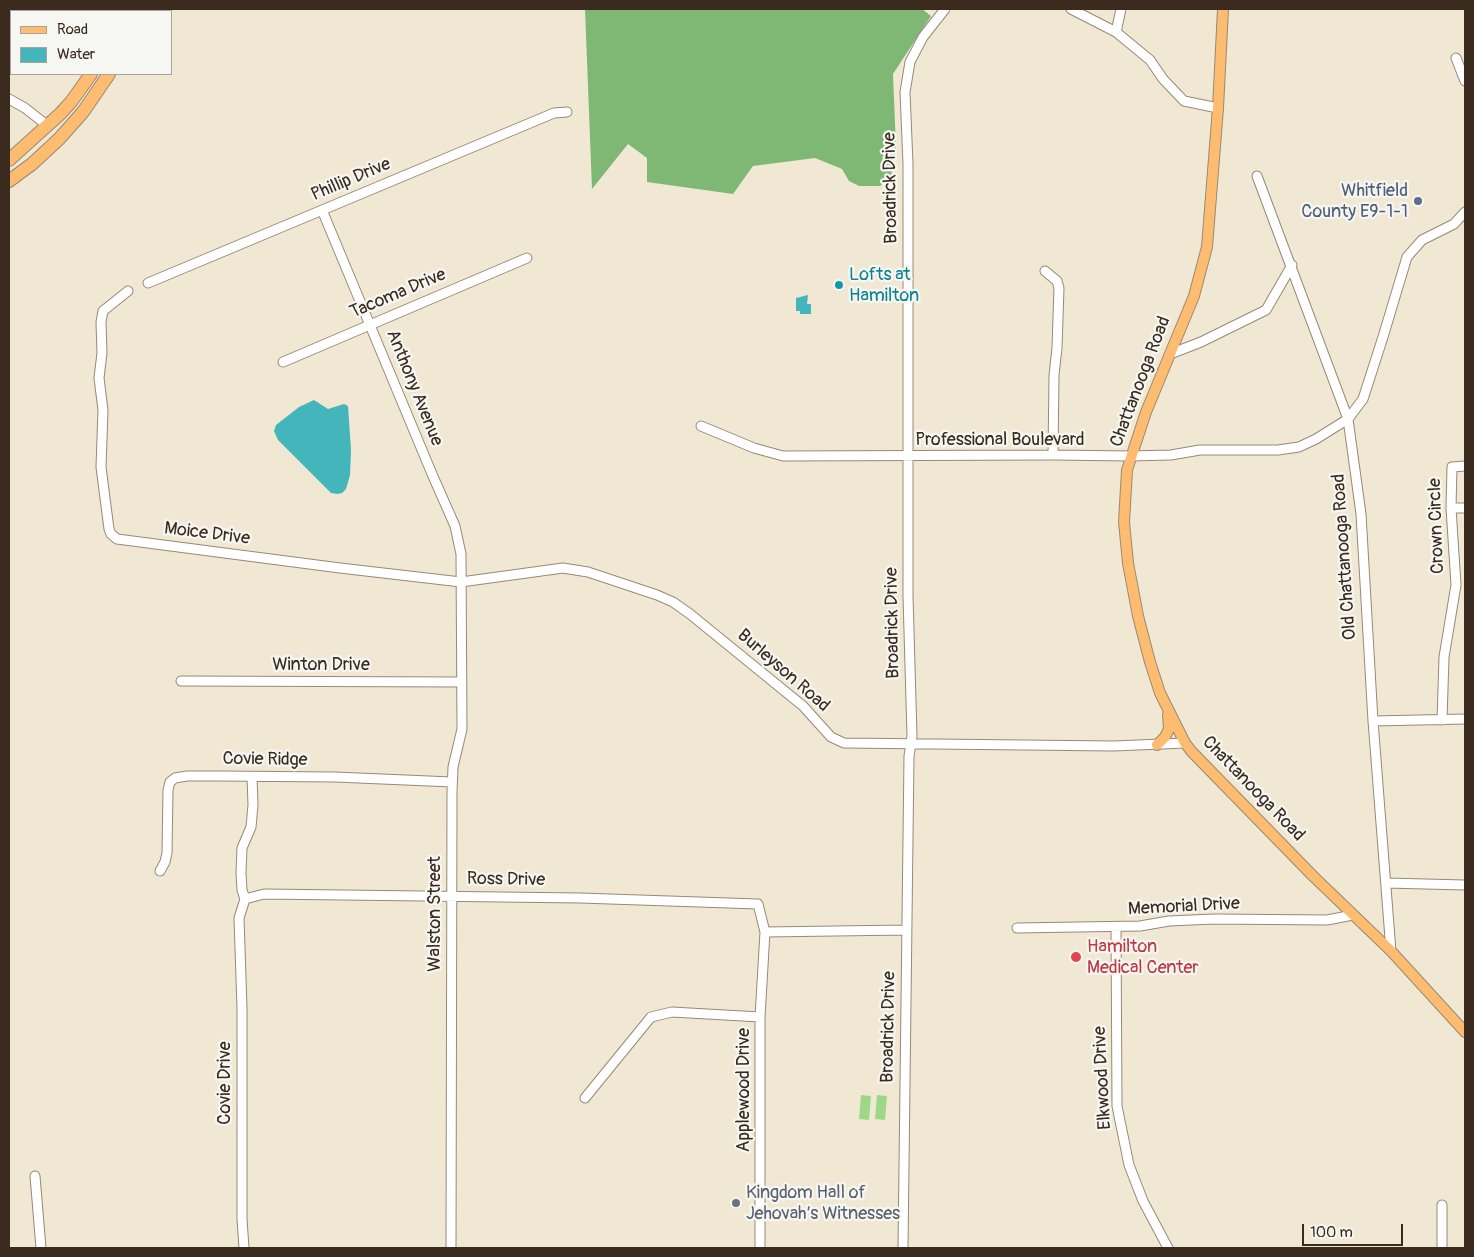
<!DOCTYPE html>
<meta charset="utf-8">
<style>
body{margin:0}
#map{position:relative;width:1474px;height:1257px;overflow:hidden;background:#f1e8d3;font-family:Pangolin,sans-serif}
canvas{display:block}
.frame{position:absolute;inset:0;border:10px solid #3b2a1e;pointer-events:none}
.legend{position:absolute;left:10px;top:10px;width:162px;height:65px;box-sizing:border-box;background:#f6f6f2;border:1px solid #aba49d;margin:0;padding:6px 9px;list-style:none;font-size:15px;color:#3b2a1e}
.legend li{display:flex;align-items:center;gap:10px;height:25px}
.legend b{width:25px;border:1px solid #aba49d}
.scale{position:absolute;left:1302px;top:1224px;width:101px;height:22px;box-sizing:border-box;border:2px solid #3b2a1e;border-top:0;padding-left:6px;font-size:15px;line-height:18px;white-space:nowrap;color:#3b2a1e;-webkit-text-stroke:4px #f6f6f2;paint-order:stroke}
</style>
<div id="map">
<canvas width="1474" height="1257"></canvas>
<div class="frame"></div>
<ul class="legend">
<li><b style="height:6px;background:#febc70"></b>Road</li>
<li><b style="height:14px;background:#45b5bc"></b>Water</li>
</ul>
<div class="scale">100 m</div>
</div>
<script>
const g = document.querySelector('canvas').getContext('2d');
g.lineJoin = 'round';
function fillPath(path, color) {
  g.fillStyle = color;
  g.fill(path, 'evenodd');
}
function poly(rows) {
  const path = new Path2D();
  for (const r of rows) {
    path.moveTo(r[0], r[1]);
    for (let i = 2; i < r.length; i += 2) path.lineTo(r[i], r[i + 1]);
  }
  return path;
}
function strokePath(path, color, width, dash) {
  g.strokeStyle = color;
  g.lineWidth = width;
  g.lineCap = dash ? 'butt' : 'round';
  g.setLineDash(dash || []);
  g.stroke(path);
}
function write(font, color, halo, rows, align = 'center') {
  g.font = font + ' Pangolin,sans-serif';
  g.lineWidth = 4.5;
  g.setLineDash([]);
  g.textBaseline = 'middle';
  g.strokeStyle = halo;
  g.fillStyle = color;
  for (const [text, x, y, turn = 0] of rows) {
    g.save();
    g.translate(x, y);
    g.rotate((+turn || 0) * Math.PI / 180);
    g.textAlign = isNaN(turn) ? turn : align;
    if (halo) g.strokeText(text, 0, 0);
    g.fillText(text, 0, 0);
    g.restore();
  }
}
const green = poly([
 [861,1095,871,1096,869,1120,859,1119],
 [877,1095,887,1096,885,1120,875,1119]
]);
const forest = poly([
 [585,9,922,9,931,16,893,74,896,148,891,176,880,186,859,186,849,181,842,169,815,158,753,166,733,194,647,182,647,158,628,144,592,189]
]);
const water = poly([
 [808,295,807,304,811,304,811,314,800,314,800,311,796,311,796,298],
 [314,400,328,409,344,404,348,406,351,450,350,475,346,489,342,493,338,494,331,493,278,440,274,431,276,425,299,407]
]);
const stream = poly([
 [17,11,21,9],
 [9,17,11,15]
]);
const minor = poly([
 [1071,9,1116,32,1150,60,1163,79,1184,101,1218,108],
 [1116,32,1121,9],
 [1456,58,1465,81],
 [9,99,25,108,48,126],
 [1257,176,1348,419,1361,514,1373,721,1391,951],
 [322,210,432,474,455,526,461,554,462,729,453,767,452,792,451,1248],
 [1045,271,1057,281,1059,288,1057,348,1054,375,1053,455],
 [148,283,554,113,567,112],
 [128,291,103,311,101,322,102,353,99,378,103,410,101,467,109,529,111,534,117,539,340,568,461,582,563,568,588,572,657,595,673,602,690,614,803,706,831,737,844,743,1114,746,1185,743],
 [1170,354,1201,342,1266,310,1292,265],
 [283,362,527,258],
 [701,426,754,448,783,456,1053,455,1130,456,1171,455,1200,450,1278,450,1299,447,1316,439,1348,419,1363,399,1383,337,1407,257,1422,240,1454,224,1465,212],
 [1451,508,1465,508],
 [181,681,461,682],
 [1442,720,1444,657,1456,585,1451,508,1452,467,1465,466],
 [1373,721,1465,719],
 [160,871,165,862,167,853,168,790,170,782,175,778,187,776,219,776,335,777,452,782],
 [1386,883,1465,885],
 [245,899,242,890,241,873,242,848,251,827,253,805,252,777],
 [1116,927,1117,1106,1129,1165,1143,1201,1168,1248],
 [1017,928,1140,926,1169,921,1214,919,1327,920,1353,915],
 [765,932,906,930],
 [585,1098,651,1017,672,1012,760,1017],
 [35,1176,41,1248],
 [1442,1205,1442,1248],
 [244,1248,242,1219,242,1008,239,918,245,899,264,894,580,898,758,904,765,932,760,1017,760,1248],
 [903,1248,909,756,912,736,908,596,908,164,905,92,910,62,923,37,945,9]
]);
const major = poly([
 [1223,9,1218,108,1207,247,1194,296,1146,412,1127,470,1124,522,1128,563,1138,616,1150,662,1160,693,1185,743,1192,752,1313,876,1391,951,1465,1032],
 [1157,745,1165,737,1169,729,1168,715]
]);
const highway = poly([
 [123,11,124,9],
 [137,11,138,9],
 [9,160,60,114,71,102,91,74],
 [9,181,32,164,59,139,83,112,109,74]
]);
const markers = [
 [1418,201,5,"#5c6f8a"],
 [839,285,5,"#0f9aa8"],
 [1076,957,6,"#e0444e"],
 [736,1203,5,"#6b7280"]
];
const streetNames = [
 ["Phillip Drive",351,180,-23],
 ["Broadrick Drive",891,188,-91],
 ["Tacoma Drive",398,294,-23],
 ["Chattanooga Road",1141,382,-69],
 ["Anthony Avenue",414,388,68],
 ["Professional Boulevard",1000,440],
 ["Crown Circle",1437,526,-92],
 ["Moice Drive",207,534,7],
 ["Old Chattanooga Road",1345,557,-94],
 ["Broadrick Drive",893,623,-91],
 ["Winton Drive",321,665],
 ["Burleyson Road",783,671,41],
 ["Covie Ridge",265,760,1],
 ["Chattanooga Road",1253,789,46],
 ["Ross Drive",506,880,1],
 ["Memorial Drive",1184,907,-3],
 ["Walston Street",435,914,-90],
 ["Broadrick Drive",889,1027,-89],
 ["Elkwood Drive",1103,1078,-93],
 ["Covie Drive",225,1083,-90],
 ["Applewood Drive",744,1090,-90]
];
const serviceNames = [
 ["Whitfield",1408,191],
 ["County E9-1-1",1408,212]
];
const cultureNames = [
 ["Lofts at",849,275],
 ["Hamilton",849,296]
];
const healthNames = [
 ["Hamilton",1087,947],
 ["Medical Center",1087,968]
];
const worshipNames = [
 ["Kingdom Hall of",746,1193],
 ["Jehovah’s Witnesses",746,1214]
];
fillPath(green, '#9fd789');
fillPath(forest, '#7fb875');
fillPath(water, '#45b5bc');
strokePath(stream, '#45b5bc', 2);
strokePath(minor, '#968978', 11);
strokePath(major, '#968978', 12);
strokePath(highway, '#968978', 14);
strokePath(minor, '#fff', 9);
strokePath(major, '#febc70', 10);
strokePath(highway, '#febc70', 12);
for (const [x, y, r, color] of markers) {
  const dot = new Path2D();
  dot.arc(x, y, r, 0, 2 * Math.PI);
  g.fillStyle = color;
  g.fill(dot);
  strokePath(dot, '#f6f6f2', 2);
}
write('18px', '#3b2a1e', '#f6f6f2', streetNames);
write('18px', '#4e5e75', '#f6f6f2', serviceNames, 'right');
write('18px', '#0d838f', '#f6f6f2', cultureNames, 'left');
write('18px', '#be3a42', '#f6f6f2', healthNames, 'left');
write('18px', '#5b616d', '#f6f6f2', worshipNames, 'left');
</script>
